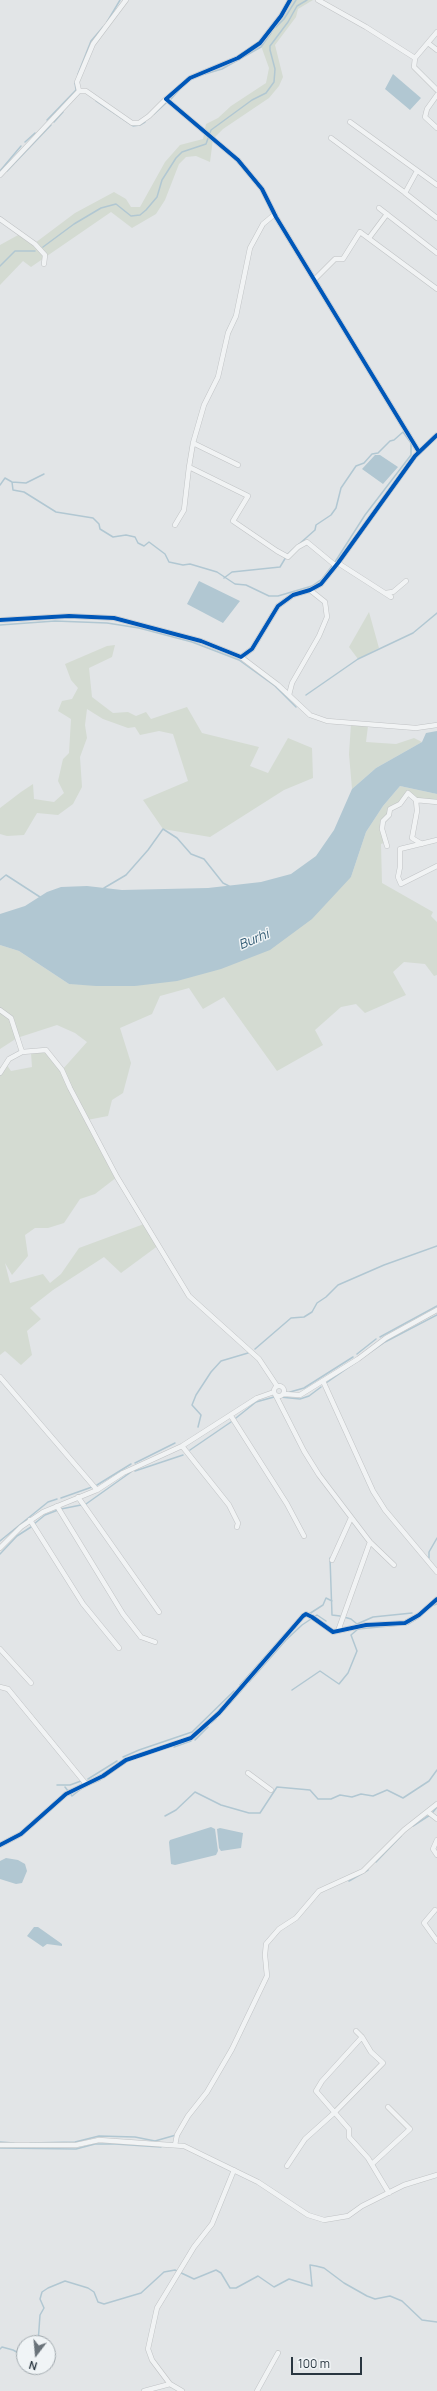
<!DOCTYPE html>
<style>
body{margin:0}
#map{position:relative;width:437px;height:2391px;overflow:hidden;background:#e2e5e7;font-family:Manrope,sans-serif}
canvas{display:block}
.north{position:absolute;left:16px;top:2335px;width:40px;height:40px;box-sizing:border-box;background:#f0f4f6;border:1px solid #a0a8ad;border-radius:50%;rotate:196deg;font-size:11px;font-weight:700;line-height:16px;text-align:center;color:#293640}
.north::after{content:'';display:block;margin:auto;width:14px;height:18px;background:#6a737a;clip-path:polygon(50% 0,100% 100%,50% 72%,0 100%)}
.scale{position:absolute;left:291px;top:2357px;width:71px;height:18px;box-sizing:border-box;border:2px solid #293640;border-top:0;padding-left:5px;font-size:12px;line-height:14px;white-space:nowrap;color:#293640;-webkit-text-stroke:3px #f0f4f6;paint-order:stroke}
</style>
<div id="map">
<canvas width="437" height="2391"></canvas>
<div class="north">N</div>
<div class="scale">100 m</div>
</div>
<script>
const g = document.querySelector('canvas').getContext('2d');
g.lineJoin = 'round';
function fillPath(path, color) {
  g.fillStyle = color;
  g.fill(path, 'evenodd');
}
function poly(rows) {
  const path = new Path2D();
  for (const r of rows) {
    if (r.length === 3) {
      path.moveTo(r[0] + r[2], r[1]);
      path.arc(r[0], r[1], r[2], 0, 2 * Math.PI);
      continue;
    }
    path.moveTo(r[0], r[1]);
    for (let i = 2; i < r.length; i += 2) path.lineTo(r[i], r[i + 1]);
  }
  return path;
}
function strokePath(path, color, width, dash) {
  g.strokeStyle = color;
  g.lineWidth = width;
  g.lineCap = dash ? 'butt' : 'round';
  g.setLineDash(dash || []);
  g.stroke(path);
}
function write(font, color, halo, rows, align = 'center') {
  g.font = font + ' Manrope,sans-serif';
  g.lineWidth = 3;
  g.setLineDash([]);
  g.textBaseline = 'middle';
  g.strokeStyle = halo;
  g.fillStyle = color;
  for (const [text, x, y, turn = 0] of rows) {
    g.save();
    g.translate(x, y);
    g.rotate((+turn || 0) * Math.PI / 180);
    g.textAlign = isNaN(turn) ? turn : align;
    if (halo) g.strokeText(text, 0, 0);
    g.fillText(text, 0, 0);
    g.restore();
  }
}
const green = poly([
 [290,0,313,0,298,9,296,17,275,45,283,77,279,86,269,98,223,129,213,139,210,162,196,156,186,157,179,164,165,200,156,214,132,228,111,212,31,267,23,261,0,285,0,245,20,234,35,243,75,213,114,192,126,199,131,207,140,207,165,162,180,145,203,139,206,124,218,118,231,106,266,83,269,68,260,43],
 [369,612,379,648,358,659,349,647],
 [115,645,112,657,89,668,92,697,113,713,128,712,136,716,146,712,151,719,187,707,202,733,259,747,250,766,268,773,288,738,312,748,313,778,284,790,210,837,163,829,143,800,188,781,173,734,159,731,140,735,135,727,128,728,103,719,87,709,85,725,87,738,80,757,82,787,73,804,58,815,37,813,24,835,7,836,0,834,0,808,21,792,33,784,34,799,54,802,64,793,58,781,63,759,69,753,71,719,58,711,62,701,72,699,78,688,71,680,65,664,107,646],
 [351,724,368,726,366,742,396,744,414,738,422,742,376,768,352,789,349,754],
 [400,786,437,794,437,802,416,800,408,793,400,804,390,809,384,820,382,829,386,842,381,844,382,883,433,912,431,916,437,922,437,975,434,976,425,964,404,962,393,972,406,995,365,1013,356,1004,341,1007,315,1030,323,1045,277,1071,224,997,203,1009,189,988,160,996,152,1014,120,1028,131,1063,123,1093,112,1100,108,1116,87,1120,117,1177,95,1194,80,1199,64,1223,48,1228,35,1228,25,1235,28,1256,12,1275,5,1263,10,1283,43,1274,50,1283,61,1274,79,1248,144,1224,159,1245,121,1273,104,1257,53,1290,30,1308,41,1319,27,1331,32,1355,21,1365,5,1351,0,1355,0,1067,6,1064,11,1071,32,1067,31,1053,46,1050,62,1070,87,1042,75,1033,57,1025,17,1038,0,1049,0,945,19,951,69,984,135,986,351,877,366,832,383,806]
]);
const water = poly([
 [393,74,421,98,410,110,385,89],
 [375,455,380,455,398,467,383,484,362,469],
 [199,581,240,601,223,623,187,604],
 [437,731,437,794,400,786,383,806,366,832,351,877,312,919,270,950,221,969,177,981,135,986,96,986,69,984,19,951,0,945,0,914,25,906,47,892,61,887,87,886,122,890,208,888,261,882,291,874,316,856,334,830,352,789,376,768,422,742,426,733],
 [211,1827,215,1829,218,1851,216,1855,175,1865,171,1864,169,1842,170,1840],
 [220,1828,243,1833,241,1848,221,1851,219,1848,217,1829],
 [6,1858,18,1860,25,1864,27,1871,22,1883,16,1884,0,1879,0,1861],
 [34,1927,38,1927,62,1944,62,1946,47,1944,43,1947,27,1936]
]);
const stream = poly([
 [107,22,120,0],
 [276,27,284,19,296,0],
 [78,74,91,41,103,27],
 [205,74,222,69,261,47,271,33],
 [171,99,181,88],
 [96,101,133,126,140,125,145,122],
 [154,114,166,103],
 [47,120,76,90,75,83],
 [54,122,63,112],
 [25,142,35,133],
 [0,171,21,146],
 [7,171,51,125],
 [43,247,74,224,101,208,116,204,131,216,140,215,146,210,157,197,162,180,176,158,182,152,206,144,211,130,252,100,266,93,274,82,275,69,270,50,270,46,288,22,297,6,307,0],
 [0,266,15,251,35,251],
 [12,482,13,490,24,492,56,512,93,518,99,524,100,529,113,537,126,535,135,537,138,543,144,546,149,542,165,554,169,562,183,565,190,564,217,572,235,584,246,585,269,596,278,596,312,586,322,579,332,566],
 [0,485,5,478,12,482,26,483,44,474],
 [289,553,315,530,316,525,331,515,336,508,341,488,356,466,364,463,372,454,378,453,390,441,394,440,403,432,411,443,411,455,365,515,335,562],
 [224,578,232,572,280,567,286,557],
 [0,625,55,621,107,623,139,628,192,642,239,660,275,686,296,707],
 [306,695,358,659,413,633,437,613],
 [0,880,6,875,40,897],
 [104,888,126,875,148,850,163,829,177,838,191,854,204,859,223,883,229,886],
 [380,1337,437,1306],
 [255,1349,291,1318,304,1317,312,1312,317,1303,326,1297,338,1285,384,1265,437,1246],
 [357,1354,376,1339],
 [326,1383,385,1342,437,1315],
 [290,1392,304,1388,353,1357],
 [280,1397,300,1399,309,1396,321,1387],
 [236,1418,256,1402,274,1397],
 [198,1427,201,1415,192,1405,196,1395,211,1372,221,1361,248,1353],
 [190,1450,231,1422],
 [135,1463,175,1443],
 [135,1471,183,1455],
 [97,1485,131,1464],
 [61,1498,92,1487],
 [86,1504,131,1472],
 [61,1509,81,1505],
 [34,1524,45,1515,58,1510],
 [0,1541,48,1502,57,1499],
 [0,1554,17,1536,31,1527],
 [330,1558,332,1615,340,1616],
 [429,1558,429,1552,437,1538],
 [431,1606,437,1604],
 [309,1614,323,1605,326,1598,332,1601],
 [344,1617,351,1619,357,1624,373,1617,412,1613],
 [408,1624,418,1618],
 [249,1682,286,1640,302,1625,317,1615,326,1621],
 [240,1685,285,1634],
 [292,1690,320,1671,339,1684,348,1673,357,1651,351,1635,358,1629,400,1625],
 [225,1709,246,1685],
 [211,1723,216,1719],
 [195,1740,208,1727],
 [174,1747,191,1741],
 [123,1757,139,1750,192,1732,234,1691],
 [88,1779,117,1761],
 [93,1783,100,1780],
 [57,1785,70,1785,81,1781],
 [65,1787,72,1796,81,1789],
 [433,1812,437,1807],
 [165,1816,176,1810,195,1792,221,1805,249,1813,260,1813,277,1787,310,1790,318,1799,331,1799,340,1795,352,1797,361,1794,373,1796,387,1790,403,1798,429,1781,437,1770],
 [413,1826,430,1815],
 [376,1862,401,1836],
 [349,1881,368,1870],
 [0,2142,14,2143],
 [30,2143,75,2142,99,2136,135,2137,155,2141,176,2135],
 [0,2148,76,2149,95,2144,115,2144,161,2147],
 [38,2343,40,2315,44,2308,40,2299,42,2292,48,2288,65,2281,88,2288,94,2292,98,2302,104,2304,141,2293,164,2272,175,2270,194,2279,216,2270,221,2273,230,2288,236,2288,258,2276,274,2287,289,2279,312,2286,310,2265,316,2266,324,2268,344,2283,367,2296,375,2299,390,2296,402,2301,422,2320,437,2322],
 [0,2349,2,2347,13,2350,24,2356]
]);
const minor = poly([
 [126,0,93,44,77,82,79,91,86,91,132,123,139,123,149,116,166,99],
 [290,0,281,16,260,43,238,58,190,78,166,99,238,160,262,189,276,217,419,452],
 [318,0,366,27,415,58,437,32],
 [428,43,437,50],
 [415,58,414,67,437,90],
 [437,95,427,109,425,117,437,128],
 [350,122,437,185],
 [331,138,404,192],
 [417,171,405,193,437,218],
 [0,175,79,91],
 [379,208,437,253],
 [0,219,35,244,45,255,44,264],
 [369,238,387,214],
 [314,280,335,259,343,259,360,232,437,289],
 [193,443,204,405,218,377,228,333,236,316,250,248,263,224,275,214],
 [189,467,193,443,238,465],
 [175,525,184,510,189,467,248,496,233,521,277,551,288,557,298,547,307,542,336,566],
 [338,563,391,597],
 [385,593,393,592,406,581],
 [0,620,69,616,114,618,201,641,241,657,252,649,278,606,293,595,310,590,321,584,338,563,415,456,437,435],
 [241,657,278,685,310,715,327,721,416,728,437,725],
 [289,695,292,683,319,636,327,617,325,602,310,590],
 [437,840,400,849,400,867,398,877,401,884,437,866],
 [422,844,412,838,417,811,416,800,437,802],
 [387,846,382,829,383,821,389,815,390,809,400,804,408,793,416,800],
 [0,1010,11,1018,22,1052],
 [0,1073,9,1059,22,1052,46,1050,62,1070,70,1088,117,1177,189,1296,259,1359,277,1386],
 [0,1377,97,1490],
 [323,1381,373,1491,385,1510,437,1572],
 [279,1391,5],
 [275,1394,304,1451,319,1475,370,1542,394,1565],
 [283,1394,300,1395,358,1359,386,1338,437,1310],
 [231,1416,287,1504,304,1536],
 [182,1446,229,1505,238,1523,237,1527],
 [78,1497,159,1612],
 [57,1506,123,1614,141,1637,155,1642],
 [30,1520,83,1604,119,1648],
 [0,1548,21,1527,43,1512,97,1490,123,1473,182,1446,257,1398,274,1392],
 [332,1560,351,1518],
 [338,1631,370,1542],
 [0,1649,31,1683],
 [0,1687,8,1689,86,1784],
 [248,1773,271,1790],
 [428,1812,437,1819],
 [437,1840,433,1849,437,1855],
 [0,1845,21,1834,66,1794,103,1776,126,1760,191,1738,219,1713,303,1616,306,1614,312,1617,333,1632,366,1625,405,1623,419,1615,437,1599],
 [435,1910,424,1923,437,1941],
 [356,2031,362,2037,322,2081,316,2091,349,2129,349,2137,368,2158,389,2193],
 [0,2145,76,2145,99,2140,184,2146,258,2182,308,2215,324,2220,348,2216,362,2206,404,2185,437,2175],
 [175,2145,177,2135,188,2116,207,2092,232,2049,267,1976,265,1955,266,1944,279,1929,296,1918,319,1891,363,1871,404,1830,437,1804],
 [372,2164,410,2129,388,2107],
 [287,2166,305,2139,334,2113,383,2063,371,2052,362,2037],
 [170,2384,152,2360,148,2349,157,2308,194,2247,212,2224,234,2170],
 [144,2391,170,2384,182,2391],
 [257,2391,278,2353]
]);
const cycleway = poly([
 [290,0,281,16,260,43,238,58,190,78,166,99,238,160,262,189,276,217,419,452],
 [0,620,69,616,114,618,201,641,241,657,252,649,278,606,293,595,310,590,321,584,338,563,415,456,437,435],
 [0,1845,21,1834,66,1794,103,1776,126,1760,191,1738,219,1713,303,1616,306,1614,312,1617,333,1632,366,1625,405,1623,419,1615,437,1599]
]);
const waterNames = [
 ["Burhi",254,940,-23]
];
fillPath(green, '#d4dbd2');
fillPath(water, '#b1c7d2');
strokePath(stream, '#b1c7d2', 1.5);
strokePath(minor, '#c0c3c5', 5.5);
strokePath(minor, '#f1f3f4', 4.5);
strokePath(cycleway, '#0057b8', 4);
write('italic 13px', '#335c74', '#f0f4f6', waterNames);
</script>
